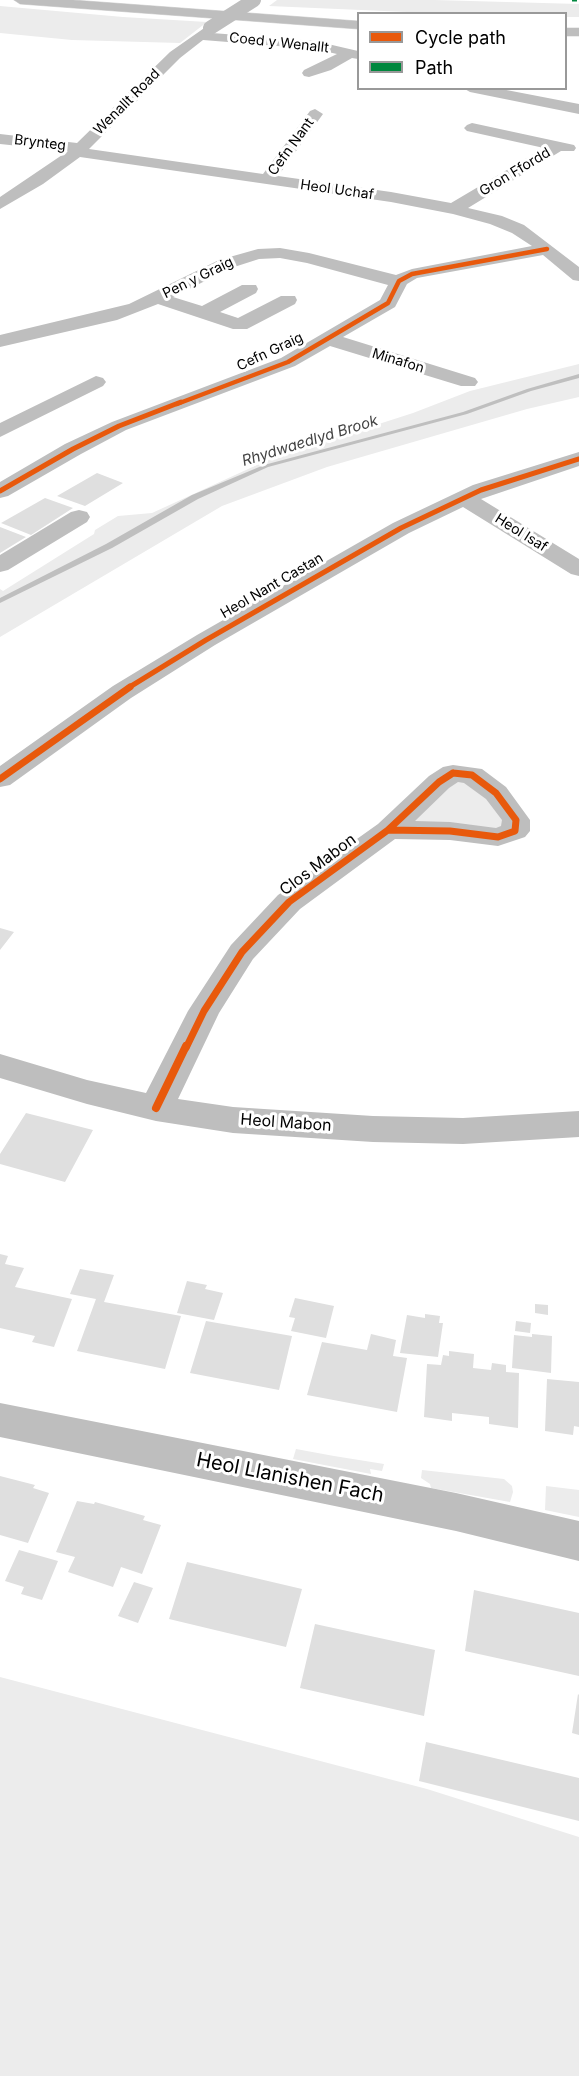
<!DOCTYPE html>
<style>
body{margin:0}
#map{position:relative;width:579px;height:2076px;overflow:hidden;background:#fff;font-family:Inter,sans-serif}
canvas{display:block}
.legend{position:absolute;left:357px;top:12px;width:210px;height:78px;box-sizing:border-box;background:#fff;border:2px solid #999;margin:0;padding:8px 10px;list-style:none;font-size:18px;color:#000}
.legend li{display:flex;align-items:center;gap:12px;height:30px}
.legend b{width:30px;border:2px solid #999}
</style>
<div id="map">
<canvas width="579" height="2076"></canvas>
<ul class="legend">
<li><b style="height:8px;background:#e8590c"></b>Cycle path</li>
<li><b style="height:8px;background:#00873e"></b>Path</li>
</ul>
</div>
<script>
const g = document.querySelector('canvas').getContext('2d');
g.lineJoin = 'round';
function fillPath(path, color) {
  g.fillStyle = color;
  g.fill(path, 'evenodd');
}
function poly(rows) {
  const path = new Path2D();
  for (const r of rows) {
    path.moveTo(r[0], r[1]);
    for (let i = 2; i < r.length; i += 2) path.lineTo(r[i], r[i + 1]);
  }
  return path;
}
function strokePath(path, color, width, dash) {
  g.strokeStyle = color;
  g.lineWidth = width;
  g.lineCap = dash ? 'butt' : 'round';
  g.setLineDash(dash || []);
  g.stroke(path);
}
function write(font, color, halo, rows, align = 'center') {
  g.font = font + ' Inter,sans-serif';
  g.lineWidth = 6;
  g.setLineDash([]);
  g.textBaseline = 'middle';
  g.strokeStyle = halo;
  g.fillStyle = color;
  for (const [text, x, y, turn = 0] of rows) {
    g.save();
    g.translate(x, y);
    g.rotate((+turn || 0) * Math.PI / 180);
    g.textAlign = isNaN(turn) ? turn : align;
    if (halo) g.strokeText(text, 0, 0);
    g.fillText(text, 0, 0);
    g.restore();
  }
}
const green = poly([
 [277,0,434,0,579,4,579,17,566,17,566,14,430,13,269,6],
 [0,6,123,17,207,22,180,43,72,40,0,33],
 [579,364,579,397,527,409,327,467,222,506,0,637,0,589,3,591,94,534,95,530,118,516,152,513,270,459,413,413,470,391],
 [472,775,515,831,388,830,439,782],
 [296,1449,334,1456,384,1464,382,1471,370,1469,371,1474,293,1459],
 [422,1470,504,1479,512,1486,513,1492,510,1502,431,1488,430,1484,421,1478],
 [546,1486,579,1490,579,1517,545,1510],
 [0,1677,427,1789,579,1837,579,2076,0,2076]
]);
const stream = poly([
 [579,374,579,378,531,391,467,414,268,467,198,499,112,548,0,603,0,598,106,544,192,495,264,465,463,412,527,389,579,374]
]);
const building = poly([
 [97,473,123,483,85,506,57,496],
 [45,498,73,508,31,535,1,523],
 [0,527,26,537,0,553],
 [0,928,14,932,0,950],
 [26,1113,93,1130,65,1182,0,1164,0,1154],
 [0,1254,8,1256,5,1264,24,1268,15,1287,72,1299,54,1347,32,1342,35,1336,0,1328],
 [80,1269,114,1275,104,1302,181,1316,165,1369,77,1351,96,1299,70,1294],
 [187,1281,207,1285,205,1289,223,1293,214,1320,177,1313],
 [295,1298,334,1306,326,1338,291,1331,295,1318,289,1317],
 [535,1304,548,1305,548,1315,535,1313],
 [425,1314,440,1316,439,1323,443,1323,438,1357,400,1353,407,1315,425,1318],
 [206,1321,292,1336,279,1390,190,1373],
 [516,1321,531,1323,530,1333,515,1331],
 [371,1334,396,1340,393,1356,407,1358,397,1412,307,1395,322,1342,367,1350],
 [532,1334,552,1336,551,1373,512,1368,514,1335,532,1337],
 [449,1351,474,1354,473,1368,491,1370,492,1363,506,1365,506,1372,519,1373,518,1428,489,1424,489,1417,452,1413,452,1421,424,1417,427,1364,441,1365,443,1355,449,1356],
 [547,1379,579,1382,579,1427,574,1426,573,1435,545,1431],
 [0,1476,35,1485,33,1488,49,1493,28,1543,0,1535],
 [77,1501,94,1504,95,1502,145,1516,143,1520,161,1525,142,1574,121,1567,113,1587,68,1572,75,1557,56,1552],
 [19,1550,58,1561,42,1600,21,1594,24,1587,5,1581],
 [187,1562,302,1589,286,1647,169,1619],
 [134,1582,153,1588,138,1623,118,1616],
 [474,1590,579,1613,579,1676,465,1651],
 [315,1624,435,1650,424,1716,300,1688],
 [578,1694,579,1695,579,1735,572,1733],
 [426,1742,579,1778,579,1821,419,1781]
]);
const minor = poly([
 [210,24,217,28,212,33,315,41,358,51,358,59,352,58,331,70,309,77,304,76,302,73,304,70,337,54,315,49,203,40,180,58,89,149,263,174,310,111,315,109,323,114,278,176,391,192,451,203,544,148,467,131,464,128,467,125,472,123,574,145,576,148,574,151,561,151,468,208,502,216,524,225,579,267,579,281,573,280,543,255,417,278,407,284,395,307,343,337,475,378,478,382,475,386,461,386,330,346,295,366,126,430,81,454,8,496,0,498,0,482,65,444,112,422,281,358,380,300,388,285,307,263,280,258,259,259,231,268,173,297,202,306,242,285,256,285,258,289,256,293,220,312,238,318,281,296,295,296,297,300,295,304,247,329,233,329,158,304,117,320,0,347,0,335,129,304,219,260,258,249,280,248,309,253,396,275,412,269,532,246,512,233,490,224,453,214,391,202,80,157,43,184,0,209,0,197,68,151,0,144,0,134,77,143,170,52,210,24],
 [463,88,496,88,579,104,579,114,470,92,463,88],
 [96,376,103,378,106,382,103,386,0,437,0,423,96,376],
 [579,452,579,466,481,499,579,559,579,576,571,574,463,507,409,533,215,645,131,698,10,785,0,787,0,766,113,686,197,635,393,523,473,485,579,452],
 [79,510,87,512,90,517,87,522,8,570,0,572,0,555,71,512,79,510],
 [453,765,482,769,506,787,530,820,530,831,525,837,498,846,450,840,395,839,300,909,253,959,219,1013,178,1099,233,1107,373,1116,463,1118,579,1111,579,1137,463,1144,373,1142,233,1133,156,1121,87,1104,0,1078,0,1054,87,1080,146,1093,188,1011,231,945,278,895,378,824,429,776,443,767,453,765],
 [458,782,464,783,486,799,502,820,501,826,496,828,450,822,415,821,449,788,458,782],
 [0,1403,456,1493,579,1521,579,1561,456,1531,0,1437,0,1403]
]);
const highway = poly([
 [14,0,73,0,358,21,358,29,20,4,14,0],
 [566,28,579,28,579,36,566,36,566,28]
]);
const minorBridge = poly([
 [210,28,254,0]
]);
const quiet = poly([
 [572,0,579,0]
]);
const cyclewayFar3 = poly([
 [177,404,288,362,388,303,399,281,412,274,547,249]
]);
const cyclewayFar2 = poly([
 [0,491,73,449,119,426,181,402],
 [128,688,206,640,401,528,481,490,579,459]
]);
const cyclewayFar1 = poly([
 [453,773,472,775,496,793,516,820,515,831,498,837,450,831,388,830,439,782,453,773],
 [0,779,130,687],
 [186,1048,204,1011,242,952,289,902,388,830]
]);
const cycleway = poly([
 [156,1108,186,1046]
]);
const farStreetnames = [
 ["Coed y Wenallt",279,43,6],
 ["Wenallt Road",127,102,-45],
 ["Brynteg",40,143,7],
 ["Cefn Nant",291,147,-54],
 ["Gron Ffordd",515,172,-31],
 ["Heol Uchaf",337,190,8],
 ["Pen y Graig",198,278,-26],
 ["Cefn Graig",270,352,-25],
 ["Minafon",398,361,17],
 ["Heol Isaf",521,533,32],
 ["Heol Nant Castan",272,586,-30]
];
const farWaternames = [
 ["Rhydwaedlyd Brook",310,441,-17]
];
const streetNames = [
 ["Clos Mabon",318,865,-37],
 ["Heol Mabon",286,1123,4]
];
const nearStreetnames = [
 ["Heol Llanishen Fach",290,1478,11]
];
fillPath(green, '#ececec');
fillPath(stream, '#bfbfbf');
fillPath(building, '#dfdfdf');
strokePath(highway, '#dbdbdb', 1);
fillPath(minor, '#bebebe');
fillPath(highway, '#bebebe');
strokePath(minorBridge, '#bebebe', 14);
strokePath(quiet, '#00873e', 3, [5, 3]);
strokePath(cyclewayFar3, '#e8590c', 4.5);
strokePath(cyclewayFar2, '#e8590c', 5);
strokePath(cyclewayFar1, '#e8590c', 7);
strokePath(cycleway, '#e8590c', 8);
write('14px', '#000', '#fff', farStreetnames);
write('italic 15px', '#444', '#fff', farWaternames);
write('16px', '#000', '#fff', streetNames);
write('20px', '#000', '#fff', nearStreetnames);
</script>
